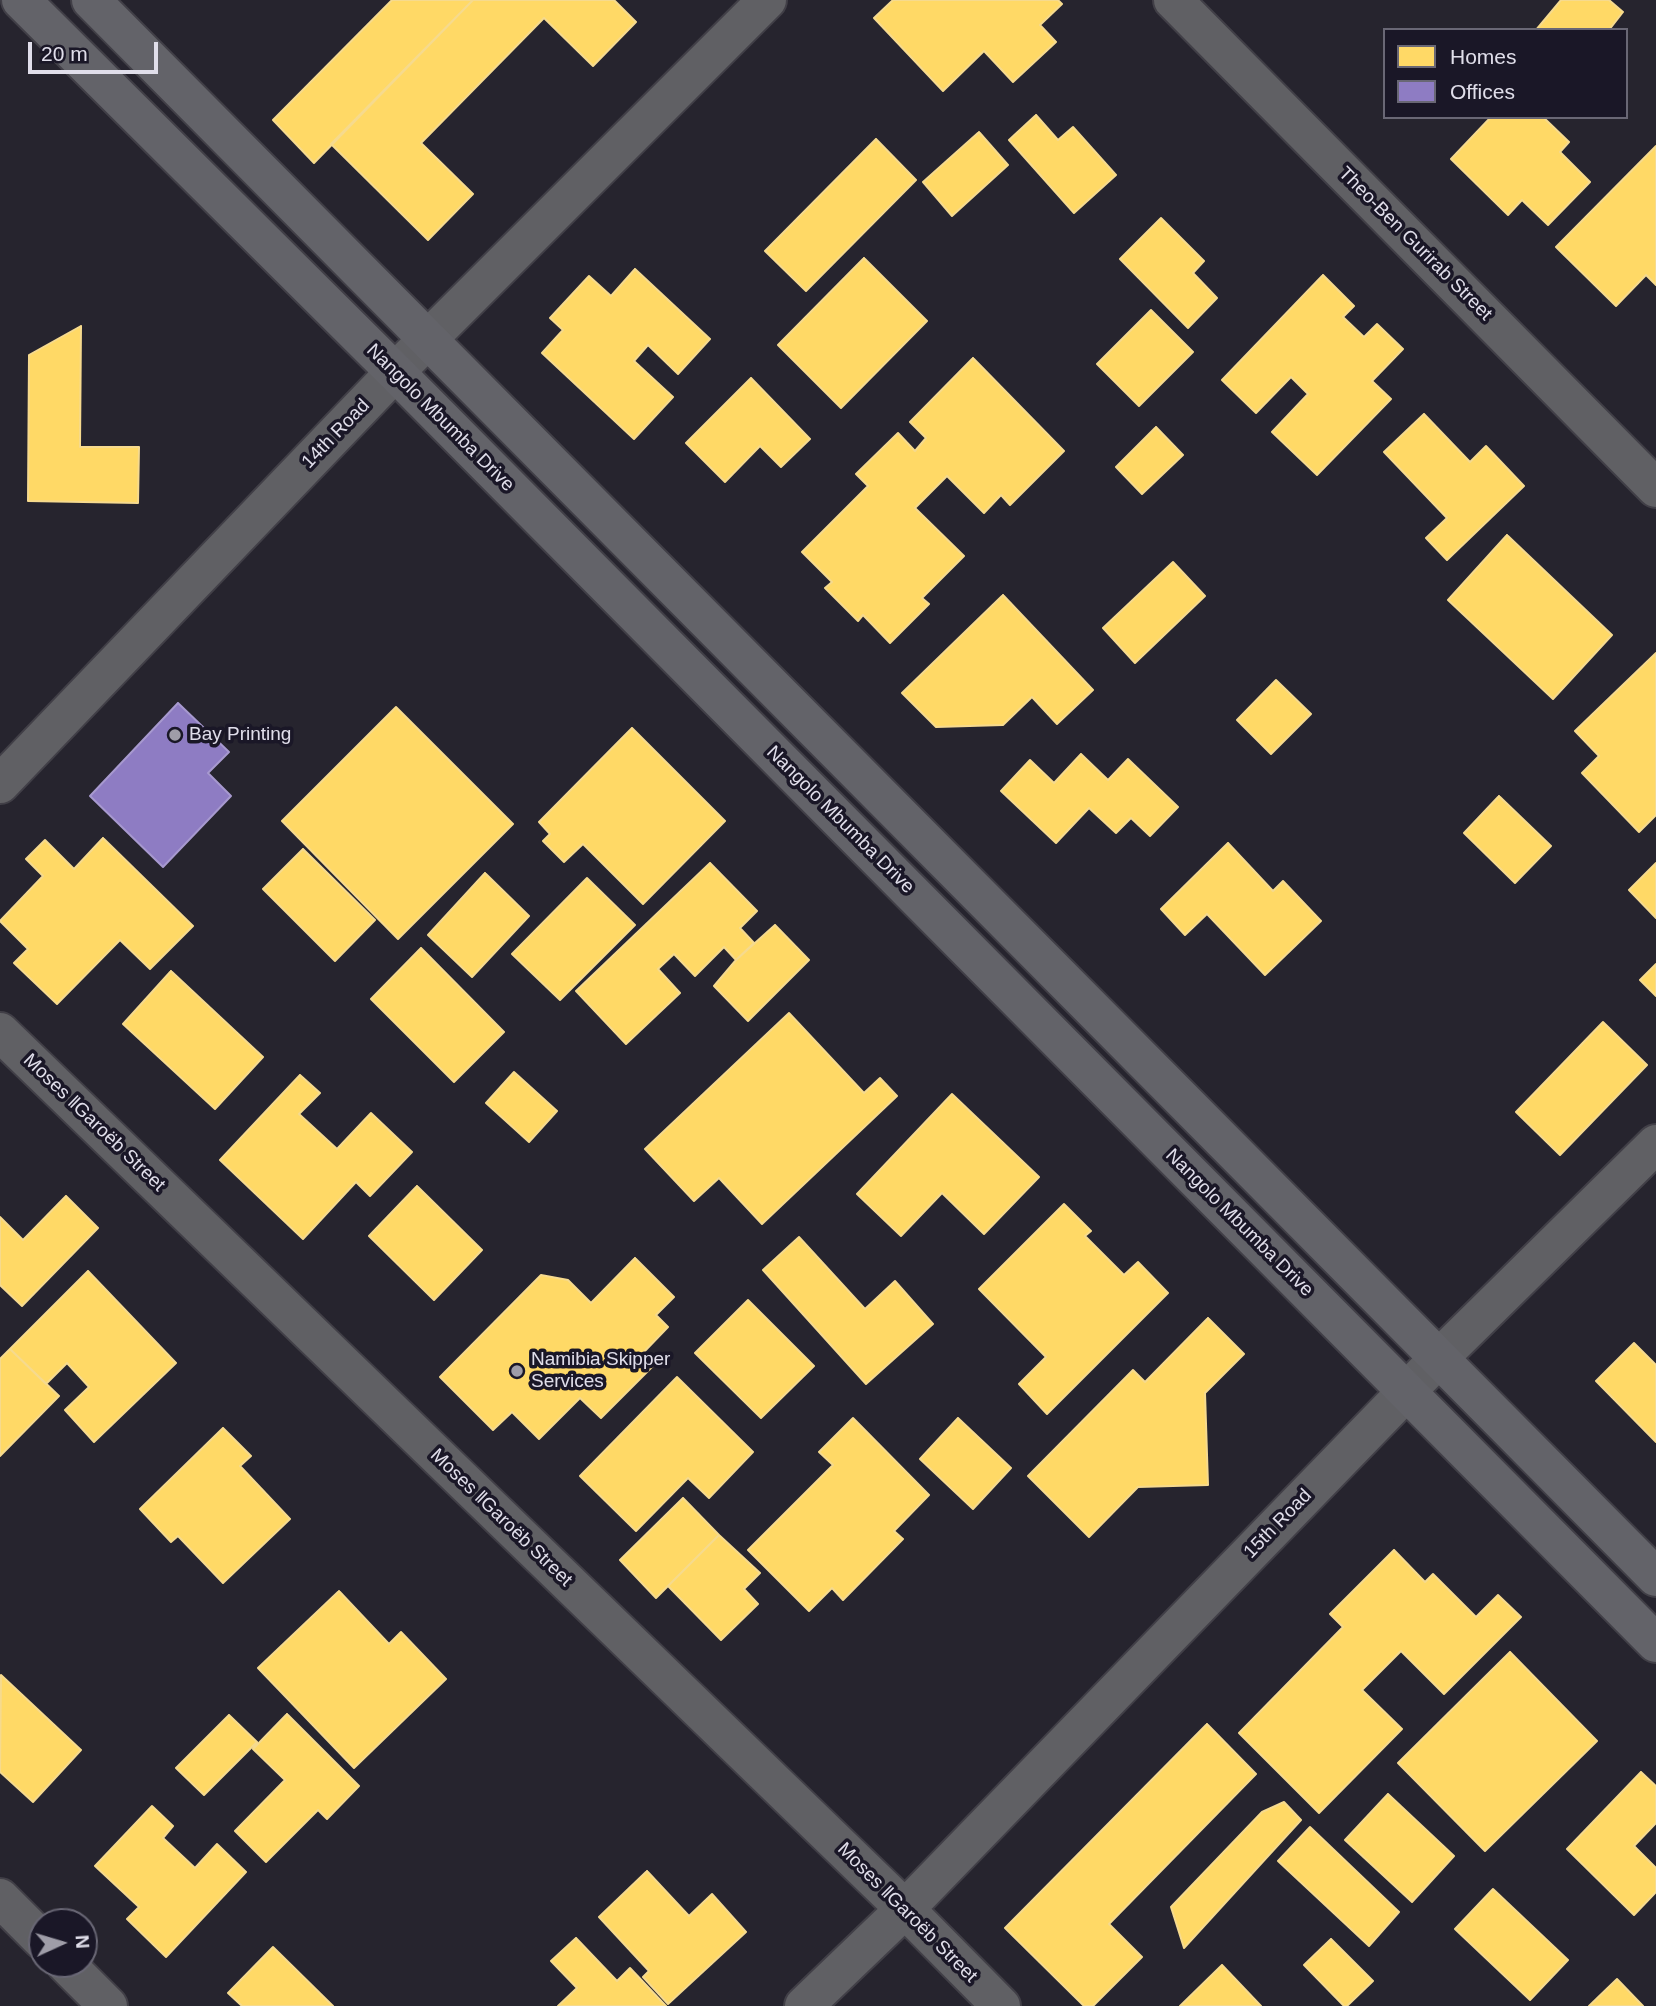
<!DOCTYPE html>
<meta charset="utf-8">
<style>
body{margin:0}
#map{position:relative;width:1656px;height:2006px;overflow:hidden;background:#26242e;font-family:Arial,sans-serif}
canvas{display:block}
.legend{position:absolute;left:1383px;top:28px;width:245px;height:91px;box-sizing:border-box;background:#1a1727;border:2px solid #696775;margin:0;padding:9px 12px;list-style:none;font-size:21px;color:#e0deea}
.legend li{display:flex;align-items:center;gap:14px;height:35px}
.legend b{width:35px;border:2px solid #696775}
.north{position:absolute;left:28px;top:1908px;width:70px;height:70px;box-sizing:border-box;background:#1a1727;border:2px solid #696775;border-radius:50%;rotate:86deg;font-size:19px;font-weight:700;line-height:28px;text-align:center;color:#e0deea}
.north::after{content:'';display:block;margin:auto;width:24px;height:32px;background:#9f9da8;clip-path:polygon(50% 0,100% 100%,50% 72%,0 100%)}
.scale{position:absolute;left:28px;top:42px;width:130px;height:32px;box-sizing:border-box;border:4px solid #e0deea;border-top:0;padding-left:9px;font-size:21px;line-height:24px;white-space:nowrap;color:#e0deea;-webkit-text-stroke:5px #1a1727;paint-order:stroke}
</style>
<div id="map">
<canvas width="1656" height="2006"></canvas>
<ul class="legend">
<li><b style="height:19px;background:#ffd966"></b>Homes</li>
<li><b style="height:19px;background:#8e7cc3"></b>Offices</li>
</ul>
<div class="north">N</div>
<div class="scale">20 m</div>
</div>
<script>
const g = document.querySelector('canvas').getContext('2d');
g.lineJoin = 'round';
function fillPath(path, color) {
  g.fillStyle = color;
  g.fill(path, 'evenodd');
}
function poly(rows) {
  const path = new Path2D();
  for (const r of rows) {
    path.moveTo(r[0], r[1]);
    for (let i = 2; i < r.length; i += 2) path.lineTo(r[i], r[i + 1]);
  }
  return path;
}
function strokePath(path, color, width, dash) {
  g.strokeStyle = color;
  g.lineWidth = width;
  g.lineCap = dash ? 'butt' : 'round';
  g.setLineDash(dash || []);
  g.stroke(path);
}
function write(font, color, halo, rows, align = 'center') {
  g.font = font + ' Arial,sans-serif';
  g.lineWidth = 7;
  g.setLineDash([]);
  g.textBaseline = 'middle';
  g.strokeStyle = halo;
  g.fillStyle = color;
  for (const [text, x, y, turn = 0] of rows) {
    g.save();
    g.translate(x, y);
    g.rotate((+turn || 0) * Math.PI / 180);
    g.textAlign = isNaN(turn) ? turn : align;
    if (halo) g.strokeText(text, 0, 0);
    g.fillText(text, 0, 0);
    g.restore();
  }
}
const homes = poly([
 [392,0,473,0,314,163,273,120,392,0],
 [473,0,614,0,636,22,593,66,544,18,421,143,473,194,428,240,331,144,473,0],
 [893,0,1058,0,1062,4,1040,25,1056,42,1013,82,984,51,943,91,874,18,893,0],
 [1561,0,1609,0,1623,12,1609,30,1536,30,1561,0],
 [1036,115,1058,140,1073,127,1116,175,1074,213,1009,140,1036,115],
 [1491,117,1543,117,1569,142,1560,152,1590,182,1548,225,1522,200,1508,215,1451,159,1491,117],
 [979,132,1008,165,952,216,923,182,979,132],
 [876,139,916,180,806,291,765,251,876,139],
 [1656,146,1656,285,1646,275,1616,306,1556,247,1656,146],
 [1161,218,1204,261,1193,273,1217,298,1188,328,1120,259,1161,218],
 [864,258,927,321,841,408,778,345,864,258],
 [635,269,710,339,678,374,648,345,634,361,673,397,634,439,542,353,563,330,550,318,589,276,611,296,635,269],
 [1323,275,1354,306,1343,317,1364,337,1377,324,1403,349,1372,381,1391,399,1317,475,1272,432,1308,394,1291,377,1256,413,1222,380,1323,275],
 [1151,310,1193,352,1139,406,1097,364,1151,310],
 [81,326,80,447,139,447,138,503,28,501,29,355,81,326],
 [973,358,1064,451,1010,505,1001,495,984,513,947,476,915,508,964,556,922,598,929,604,890,643,863,615,858,621,825,588,832,582,802,552,868,486,856,474,898,433,915,451,926,438,910,422,973,358],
 [751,378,810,439,781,467,760,446,725,482,686,443,751,378],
 [1424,414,1470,462,1486,446,1524,486,1447,560,1426,538,1447,518,1384,452,1424,414],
 [1156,427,1183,455,1142,494,1116,467,1156,427],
 [1507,535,1612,635,1553,699,1448,600,1507,535],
 [1173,562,1205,596,1135,663,1103,628,1173,562],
 [1003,595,1093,690,1057,724,1032,697,1003,725,936,727,902,693,1003,595],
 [1656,653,1656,815,1639,832,1582,773,1599,756,1575,731,1656,653],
 [1276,680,1311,714,1271,754,1237,720,1276,680],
 [396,707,513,824,398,939,282,821,396,707],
 [632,728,725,821,643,904,583,844,564,862,543,841,550,834,539,822,632,728],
 [1081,754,1108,780,1128,759,1178,807,1150,836,1131,818,1116,833,1089,808,1056,843,1001,791,1030,760,1054,783,1081,754],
 [1499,796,1551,846,1515,883,1464,833,1499,796],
 [103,838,193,926,150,969,120,940,57,1004,14,963,28,949,0,921,43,876,26,859,45,840,74,869,103,838],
 [1228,843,1273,891,1283,881,1321,921,1265,975,1207,914,1185,935,1161,909,1228,843],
 [303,849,375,920,335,961,263,889,303,849],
 [710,863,757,911,740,928,754,943,736,960,724,947,695,976,674,954,658,969,680,993,626,1044,576,991,710,863],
 [1656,863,1656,918,1629,890,1656,863],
 [485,873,529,916,472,977,428,935,485,873],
 [587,878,635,925,560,1000,512,954,587,878],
 [775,925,809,960,748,1021,714,986,736,960,775,925],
 [421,948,504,1032,454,1082,371,999,421,948],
 [1656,964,1656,996,1640,980,1656,964],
 [171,971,263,1057,215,1109,123,1024,171,971],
 [789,1013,864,1093,880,1078,897,1096,762,1224,719,1178,694,1201,645,1149,789,1013],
 [1603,1022,1647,1065,1560,1155,1516,1112,1603,1022],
 [514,1072,557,1111,529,1142,486,1103,514,1072],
 [300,1075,320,1093,299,1114,337,1149,371,1113,412,1152,370,1196,356,1182,303,1239,220,1160,300,1075],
 [952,1094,1039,1177,984,1234,942,1193,901,1236,857,1194,952,1094],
 [417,1186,482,1250,434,1300,369,1236,417,1186],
 [66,1196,98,1228,22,1306,0,1285,0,1217,23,1240,66,1196],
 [1064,1204,1091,1231,1085,1236,1124,1275,1138,1262,1168,1293,1047,1414,1019,1384,1046,1357,979,1289,1064,1204],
 [799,1237,865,1309,895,1281,933,1324,866,1384,763,1270,799,1237],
 [635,1258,674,1297,656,1315,668,1327,642,1354,654,1365,601,1418,580,1398,539,1439,512,1412,493,1430,440,1377,541,1275,568,1280,591,1303,635,1258],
 [88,1271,176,1363,94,1442,65,1410,89,1387,67,1363,46,1384,10,1349,88,1271],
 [748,1300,814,1366,761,1418,695,1353,748,1300],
 [1208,1318,1244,1354,1205,1393,1208,1485,1138,1487,1089,1537,1028,1476,1133,1370,1145,1382,1208,1318],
 [1634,1343,1656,1365,1656,1442,1596,1381,1634,1343],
 [10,1349,59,1396,0,1456,0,1359,10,1349],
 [677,1377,753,1452,709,1498,688,1478,636,1531,580,1476,677,1377],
 [853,1418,929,1495,894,1531,903,1539,843,1600,832,1588,809,1611,748,1550,833,1465,819,1452,853,1418],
 [958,1418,1011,1468,973,1509,920,1459,958,1418],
 [223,1428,251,1456,240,1466,290,1519,223,1583,178,1536,171,1542,140,1509,223,1428],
 [683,1498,719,1535,656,1598,620,1560,683,1498],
 [719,1535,760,1573,744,1589,758,1604,721,1640,668,1586,719,1535],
 [1394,1550,1425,1582,1433,1574,1476,1617,1498,1595,1521,1617,1444,1694,1401,1651,1362,1690,1402,1729,1319,1813,1239,1733,1343,1627,1330,1614,1394,1550],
 [339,1591,389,1644,401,1632,446,1679,354,1768,258,1668,339,1591],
 [1510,1652,1597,1741,1485,1851,1398,1763,1510,1652],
 [1,1675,81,1750,33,1802,0,1772,1,1675],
 [287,1714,359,1786,327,1819,318,1810,266,1862,235,1831,285,1780,253,1749,287,1714],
 [229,1715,257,1742,204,1795,176,1768,229,1715],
 [1207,1724,1256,1774,1109,1924,1142,1957,1093,2006,1084,2006,1005,1928,1207,1724],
 [1641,1772,1656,1786,1656,1823,1634,1846,1656,1868,1656,1892,1634,1915,1567,1849,1641,1772],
 [1388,1794,1454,1856,1412,1902,1345,1840,1388,1794],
 [1284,1802,1301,1820,1184,1948,1171,1907,1262,1812,1284,1802],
 [152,1806,173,1826,163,1838,195,1868,217,1844,246,1872,166,1957,127,1919,139,1907,95,1866,152,1806],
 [1310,1827,1399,1912,1369,1946,1278,1861,1310,1827],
 [647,1871,689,1916,712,1894,746,1932,668,2004,643,1977,649,1971,599,1917,647,1871],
 [1493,1889,1568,1960,1530,2000,1455,1929,1493,1889],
 [576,1938,617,1981,630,1968,666,2006,558,2006,577,1988,551,1961,576,1938],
 [1331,1939,1373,1981,1347,2006,1344,2006,1304,1965,1331,1939],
 [273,1947,333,2006,242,2006,228,1993,273,1947],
 [1222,1965,1261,2006,1180,2006,1222,1965],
 [1617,1979,1643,2006,1589,2006,1617,1979]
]);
const offices = poly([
 [178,703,229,752,208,773,231,796,163,867,90,796,178,703]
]);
const street = poly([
 [1173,0,1656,488],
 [0,784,395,372,767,0],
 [0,1032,905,1909,1001,2006],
 [0,1898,42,1940],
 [66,1964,108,2006],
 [804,2006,905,1909,1439,1358,1656,1144]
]);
const secondary = poly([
 [21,0,395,372,1656,1643],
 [91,0,1656,1577]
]);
const markers = [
 [175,735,7,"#9f9da8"],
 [517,1371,7,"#9f9da8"]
];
const streetNames = [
 ["Theo-Ben Gurirab Street",1415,244,45],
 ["Nangolo Mbumba Drive",440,418,45],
 ["14th Road",336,434,-46],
 ["Nangolo Mbumba Drive",840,820,45],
 ["Moses ǁGaroëb Street",94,1123,44],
 ["Nangolo Mbumba Drive",1239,1223,45],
 ["Moses ǁGaroëb Street",501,1518,44],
 ["15th Road",1278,1524,-46],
 ["Moses ǁGaroëb Street",907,1913,45]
];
const poiNames = [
 ["Bay Printing",189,735],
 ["Namibia Skipper",531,1360],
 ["Services",531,1382]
];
fillPath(homes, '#ffd966');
strokePath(homes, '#f6da8e', 2);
fillPath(offices, '#8e7cc3');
strokePath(offices, '#a799cf', 2);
strokePath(street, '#413f47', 42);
strokePath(secondary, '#413f47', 42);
strokePath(street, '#606064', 38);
strokePath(secondary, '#636369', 38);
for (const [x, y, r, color] of markers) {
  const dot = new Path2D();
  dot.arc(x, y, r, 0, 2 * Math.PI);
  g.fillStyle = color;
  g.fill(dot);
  strokePath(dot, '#1a1727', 2.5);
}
write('19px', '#e0deea', '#1a1727', streetNames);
write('19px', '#e0deea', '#1a1727', poiNames, 'left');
</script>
